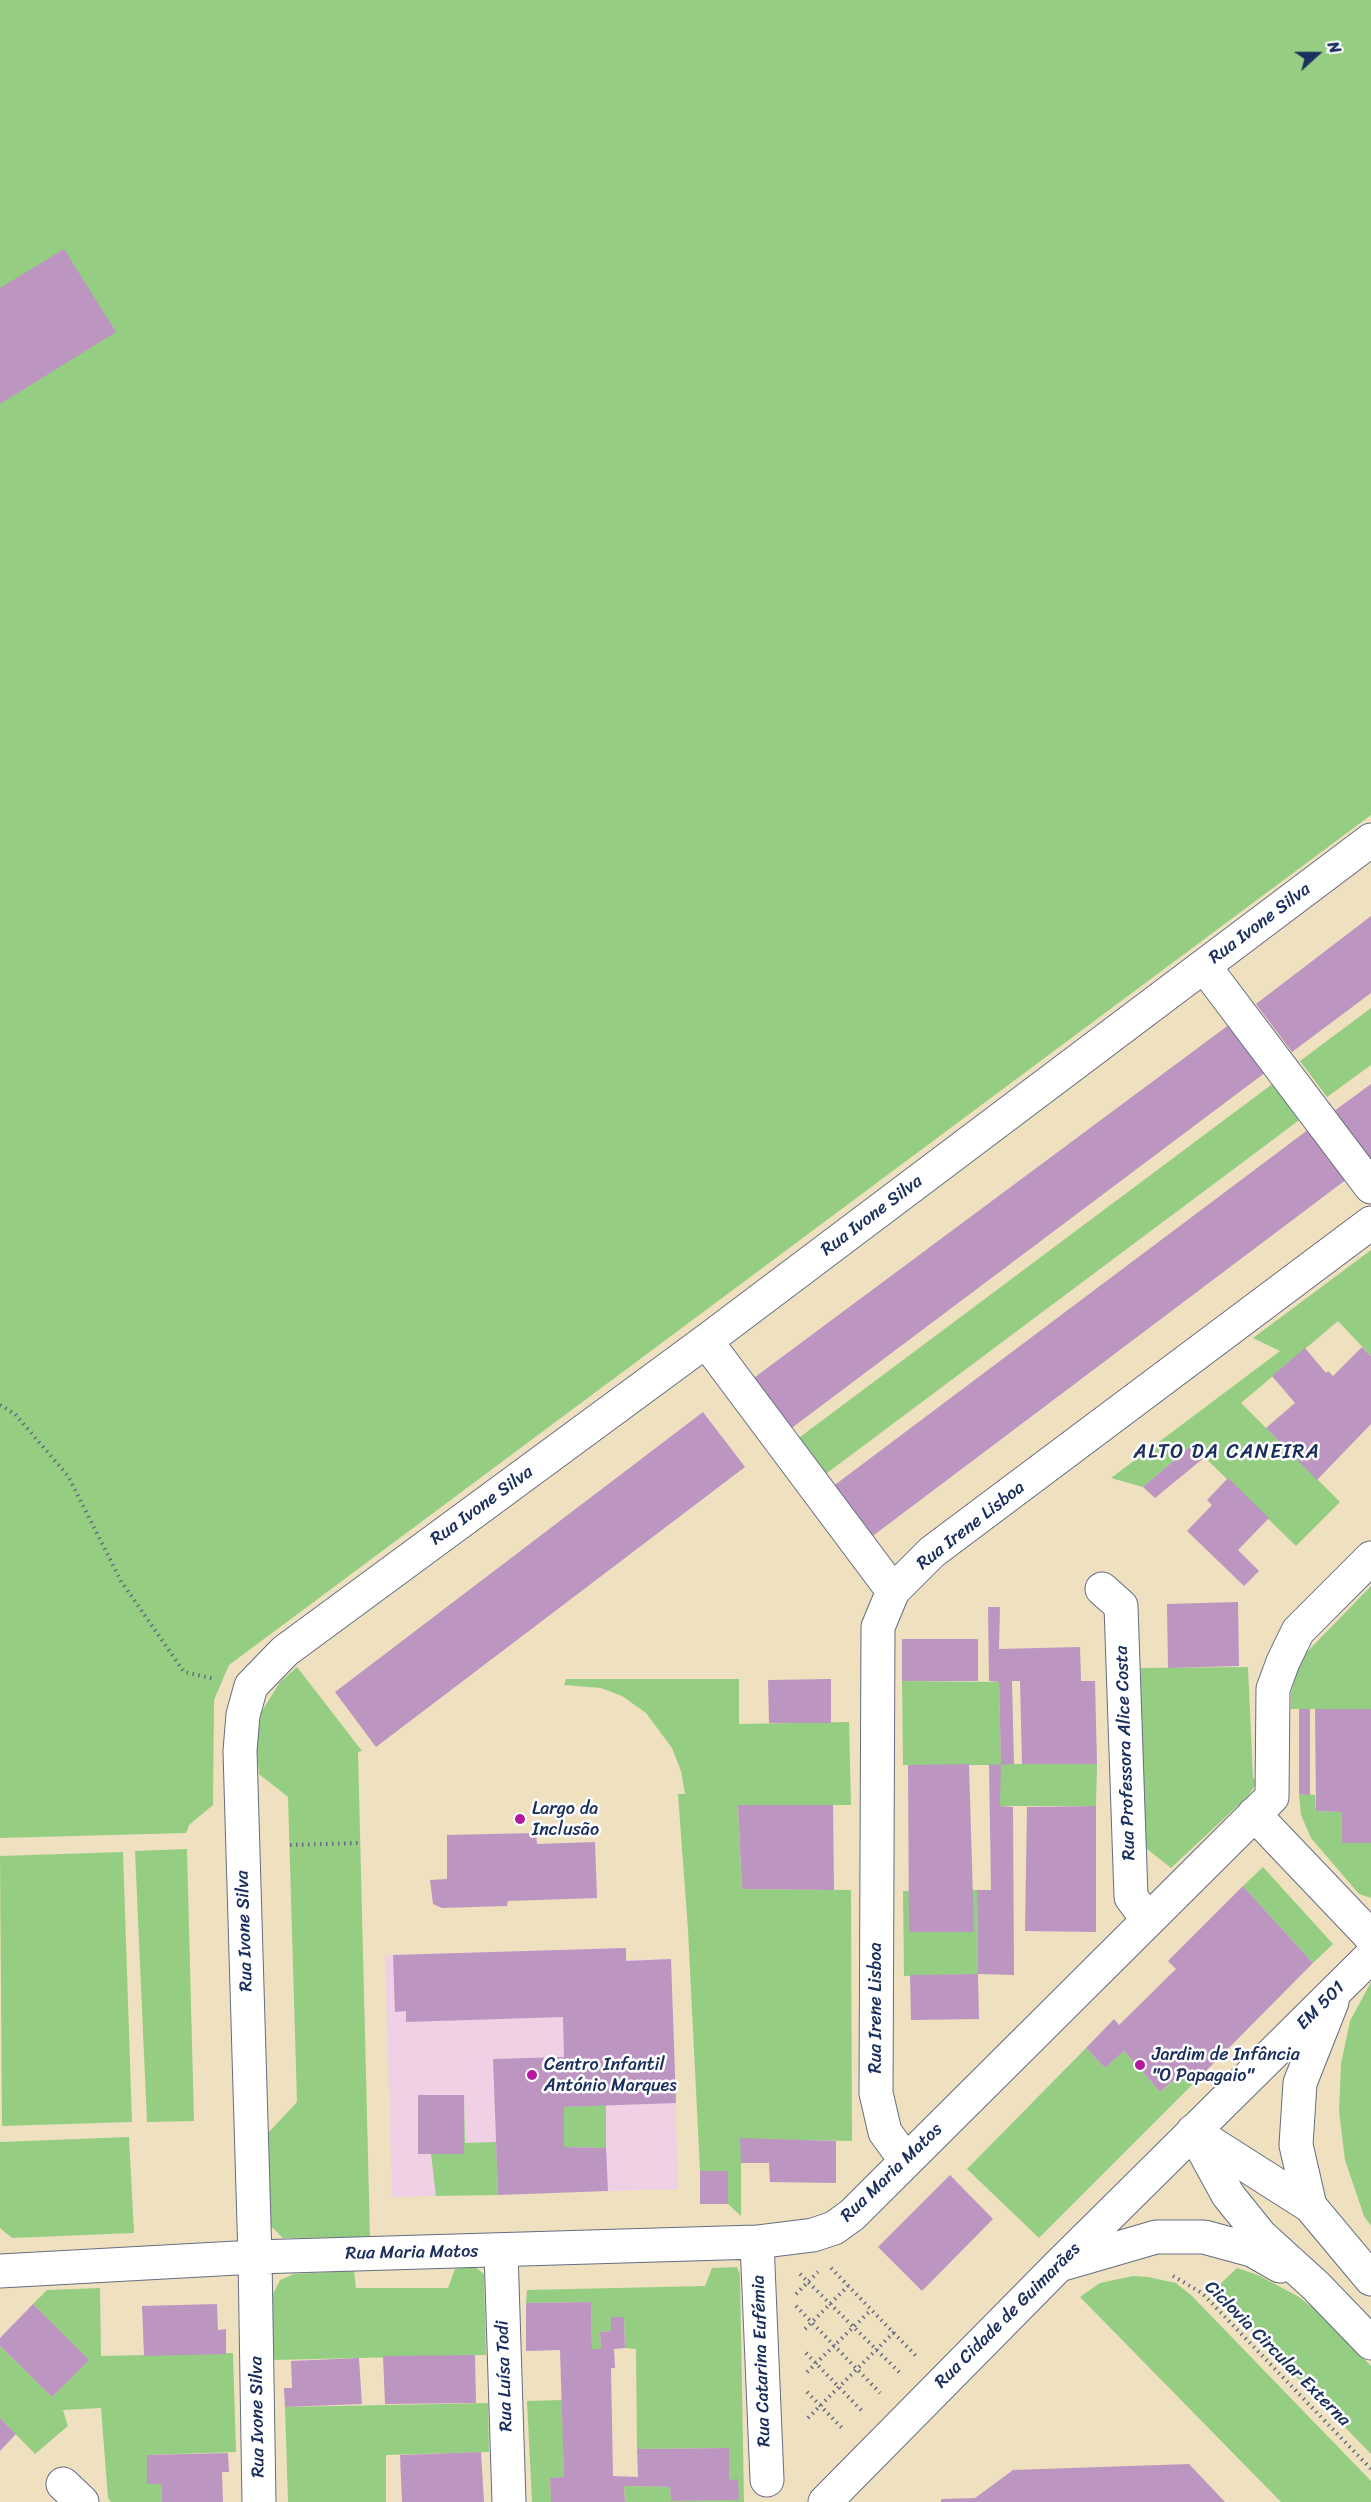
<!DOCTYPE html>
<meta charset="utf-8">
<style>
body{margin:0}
#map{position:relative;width:1371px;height:2502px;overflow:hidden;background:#efe0c0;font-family:Sriracha,sans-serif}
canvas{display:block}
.north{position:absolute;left:1287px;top:24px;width:60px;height:60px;-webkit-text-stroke:4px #fff;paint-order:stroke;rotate:69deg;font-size:16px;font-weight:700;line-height:24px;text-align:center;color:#1b2f5e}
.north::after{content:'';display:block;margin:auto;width:21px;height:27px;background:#1b2f5e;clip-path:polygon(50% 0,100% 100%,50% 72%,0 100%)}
</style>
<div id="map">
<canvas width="1371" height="2502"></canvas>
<div class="north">N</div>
</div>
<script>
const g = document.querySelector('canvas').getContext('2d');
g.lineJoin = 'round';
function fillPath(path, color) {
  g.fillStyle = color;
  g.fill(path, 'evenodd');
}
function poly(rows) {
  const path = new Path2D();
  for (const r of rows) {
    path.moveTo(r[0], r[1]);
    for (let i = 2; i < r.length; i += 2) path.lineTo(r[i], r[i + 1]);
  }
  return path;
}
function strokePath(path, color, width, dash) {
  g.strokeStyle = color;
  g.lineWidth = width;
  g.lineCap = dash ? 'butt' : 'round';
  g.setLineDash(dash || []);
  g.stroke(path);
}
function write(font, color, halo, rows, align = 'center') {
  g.font = font + ' Sriracha,sans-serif';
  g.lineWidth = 5;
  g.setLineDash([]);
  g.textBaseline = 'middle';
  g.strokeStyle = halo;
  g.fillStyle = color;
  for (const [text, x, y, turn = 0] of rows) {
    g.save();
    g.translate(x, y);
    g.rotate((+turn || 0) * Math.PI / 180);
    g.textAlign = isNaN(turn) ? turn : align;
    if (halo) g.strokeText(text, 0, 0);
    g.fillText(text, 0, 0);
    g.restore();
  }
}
const built = poly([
 [626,1948,626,1960,671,1959,678,2189,392,2197,385,1955]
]);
const green = poly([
 [0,0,1371,0,1371,815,229,1665,214,1700,213,1805,189,1825,186,1833,0,1838],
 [1371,1008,1371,1065,1327,1097,1300,1061],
 [1275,1082,1302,1118,823,1476,796,1440],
 [1371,1250,1371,1356,1338,1321,1241,1403,1340,1502,1296,1546,1192,1445,1143,1487,1111,1478,1280,1351,1253,1338],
 [1371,1586,1371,1709,1291,1709,1291,1693,1297,1671,1307,1652],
 [297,1667,362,1751,358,1752,370,2237,283,2238,271,2226,268,2133,297,2102,288,1797,259,1774,256,1741,262,1711,280,1682],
 [1248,1667,1253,1778,1258,1781,1248,1796,1171,1868,1142,1845,1141,1668],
 [566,1679,739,1679,739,1724,849,1722,851,1805,738,1805,742,1889,851,1890,852,2141,741,2139,741,2216,728,2204,728,2171,700,2171,688,1930,678,1794,685,1794,681,1771,672,1748,646,1713,622,1696,601,1688,564,1685],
 [902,1681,999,1682,1001,1764,1097,1764,1096,1806,1000,1806,1000,1765,903,1765],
 [1299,1794,1315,1795,1316,1811,1342,1812,1342,1842,1371,1843,1371,1898,1359,1894,1311,1838,1301,1815],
 [187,1849,194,2121,147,2122,135,1851],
 [123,1852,132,2122,2,2126,0,1856],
 [1263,1867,1333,1944,1313,1963,1243,1886],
 [972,1890,977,1890,978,1974,904,1976,903,1891,909,1891,909,1932,973,1932],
 [1371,1982,1371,2226,1364,2216,1345,2160,1339,2111,1341,2064,1350,2021],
 [1086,2048,1105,2068,1124,2051,1160,2092,1184,2071,1194,2083,1039,2238,967,2169],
 [418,2095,464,2095,465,2143,496,2142,498,2195,436,2196,431,2154,418,2154],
 [606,2105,606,2148,564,2147,564,2107],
 [129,2137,134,2233,12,2238,0,2228,0,2142],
 [475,2267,484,2274,486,2355,273,2360,272,2296,280,2280,294,2274,354,2271,356,2288,448,2288,455,2269],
 [737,2267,740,2274,744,2502,625,2502,624,2486,670,2487,671,2501,738,2500,738,2480,729,2480,729,2448,637,2449,636,2349,625,2348,624,2317,611,2317,611,2331,600,2332,601,2349,592,2349,591,2302,526,2303,527,2290,705,2286,712,2268],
 [1237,2268,1258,2275,1299,2297,1318,2312,1371,2366,1371,2454,1213,2291],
 [1133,2276,1148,2277,1176,2283,1192,2296,1371,2481,1371,2502,1281,2502,1080,2297,1100,2283],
 [100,2288,101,2356,233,2353,236,2452,147,2455,147,2484,161,2484,162,2502,111,2502,108,2498,101,2408,63,2410,68,2426,35,2454,0,2418,0,2346,52,2397,88,2360,33,2304,47,2290],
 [562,2400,564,2477,550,2478,551,2502,532,2502,527,2401],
 [488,2403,489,2452,386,2455,386,2502,288,2502,285,2407]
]);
const building = poly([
 [64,249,116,332,0,404,0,288],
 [1371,916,1371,993,1292,1052,1256,1004],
 [1230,1024,1266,1072,789,1430,751,1380],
 [1371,1084,1371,1160,1334,1111],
 [1309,1129,1347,1179,870,1538,832,1487],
 [1362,1347,1371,1356,1371,1424,1317,1480,1266,1428,1295,1403,1272,1376,1305,1348,1326,1373,1328,1371,1333,1376],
 [703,1412,745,1467,376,1747,335,1692],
 [1192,1445,1205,1457,1155,1498,1143,1487],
 [1228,1478,1269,1518,1238,1550,1259,1571,1244,1586,1187,1531,1212,1505,1207,1500],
 [1238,1602,1239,1666,1168,1668,1167,1604],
 [988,1607,1000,1607,999,1649,1080,1647,1081,1681,1095,1681,1097,1764,1022,1764,1020,1681,1012,1681,1014,1764,1001,1765,1000,1806,1013,1807,1014,1975,978,1974,977,1890,991,1890,989,1764,1001,1765,999,1682,989,1681],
 [902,1639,978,1639,978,1681,902,1681],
 [831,1679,831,1723,769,1723,768,1680],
 [1299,1709,1310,1709,1310,1795,1299,1794],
 [1315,1709,1371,1709,1371,1843,1342,1843,1342,1812,1316,1811],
 [969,1764,974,1932,909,1932,908,1765],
 [738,1805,833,1805,834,1890,742,1889],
 [1096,1806,1096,1932,1025,1931,1027,1807],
 [536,1833,537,1844,595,1842,597,1898,508,1901,507,1906,442,1908,433,1904,430,1880,447,1879,447,1835],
 [1243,1886,1313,1963,1194,2083,1184,2071,1160,2092,1124,2051,1105,2068,1086,2048,1114,2019,1119,2025,1176,1969,1168,1961],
 [626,1948,626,1961,671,1959,676,2103,564,2107,564,2147,606,2148,608,2191,498,2195,493,2059,564,2057,563,2017,406,2022,406,2011,395,2012,393,1955],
 [978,1974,979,2019,911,2020,910,1975],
 [418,2095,464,2095,464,2154,418,2154],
 [740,2138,836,2141,836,2183,770,2182,769,2163,741,2163],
 [700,2171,728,2171,728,2204,700,2204],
 [950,2175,993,2219,922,2291,878,2247],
 [591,2302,592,2349,601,2349,600,2332,611,2331,611,2317,624,2317,625,2348,614,2349,615,2368,611,2368,613,2476,638,2477,637,2449,729,2448,729,2480,738,2479,739,2500,671,2501,670,2487,624,2486,625,2502,551,2502,550,2478,564,2477,560,2350,526,2351,526,2303],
 [33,2304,89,2360,52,2397,0,2346,0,2338],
 [217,2304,218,2330,226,2329,226,2354,144,2356,142,2306],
 [475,2355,476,2403,385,2404,383,2356],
 [359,2358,362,2404,285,2407,284,2388,292,2388,291,2361],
 [0,2418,16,2434,0,2451],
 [481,2452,484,2502,402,2502,400,2455],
 [228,2453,229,2472,222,2472,223,2502,162,2502,161,2484,147,2484,147,2455],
 [1189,2464,1225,2502,941,2502,941,2499,975,2498,1013,2470]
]);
const path = poly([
 [0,1405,15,1414,68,1476,121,1581,184,1672,215,1679],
 [290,1845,360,1843],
 [831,2268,917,2357],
 [800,2274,900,2373],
 [1173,2276,1202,2293,1371,2469],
 [796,2294,818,2272],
 [796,2306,880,2393],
 [805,2329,848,2286],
 [806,2353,862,2411],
 [807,2372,871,2310],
 [807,2392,843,2429],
 [808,2418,894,2332]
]);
const minor = poly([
 [1204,966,1371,1187],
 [706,1341,893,1591],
 [1102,1589,1121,1606,1131,1897,1147,1919],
 [1254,1814,1371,1937],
 [906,2161,885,2132,876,2093,878,1627,893,1591,932,1552,1371,1223],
 [757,2242,767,2480],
 [501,2251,509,2502],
 [0,2271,255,2257,757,2242,813,2235,834,2228,852,2215,1272,1797,1273,1689,1283,1662,1298,1631,1371,1558],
 [63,2484,82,2502],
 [259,2502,255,2257,240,1751,243,1715,251,1686,285,1651,706,1341,1371,840]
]);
const major = poly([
 [1193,2131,1228,2195,1261,2236,1316,2286,1371,2343],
 [1197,2134,1310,2206,1371,2279],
 [1310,2206,1296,2145,1300,2083,1332,2002],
 [1063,2264,1156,2237,1204,2237,1252,2250,1280,2266],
 [825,2502,1058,2266,1371,1956]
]);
const markers = [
 [520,1819,6,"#b5179e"],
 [1140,2065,6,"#b5179e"],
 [532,2075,6,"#b5179e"]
];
const streetNames = [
 ["Rua Ivone Silva",1260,924,-37],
 ["Rua Ivone Silva",872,1216,-37],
 ["Rua Ivone Silva",482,1506,-36],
 ["Rua Irene Lisboa",971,1526,-38],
 ["Rua Professora Alice Costa",1126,1753,-92],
 ["Rua Ivone Silva",245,1931,-92],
 ["EM 501",1321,2006,-45],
 ["Rua Irene Lisboa",876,2008,-90],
 ["Rua Maria Matos",892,2173,-44],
 ["Rua Maria Matos",412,2253,-1],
 ["Rua Cidade de Guimarães",1008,2316,-45],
 ["Ciclovia Circular Externa",1277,2354,45],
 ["Rua Catarina Eufémia",762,2361,-92],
 ["Rua Luísa Todi",505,2376,-92],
 ["Rua Ivone Silva",258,2417,-91]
];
const poiNames = [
 ["Largo da",532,1809],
 ["Inclusão",532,1830],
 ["Jardim de Infância",1152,2055],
 ["\"O Papagaio\"",1152,2076],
 ["Centro Infantil",544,2065],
 ["António Marques",544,2086]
];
const neighbourhoodNames = [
 ["ALTO DA CANEIRA",1227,1453]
];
fillPath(built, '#f0d0e5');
fillPath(green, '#95ce82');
fillPath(building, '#bc96c1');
strokePath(minor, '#656d80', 35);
strokePath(major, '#656d80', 35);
strokePath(path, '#656d80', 4, [1.5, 4.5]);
strokePath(minor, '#fff', 33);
strokePath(major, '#fff', 33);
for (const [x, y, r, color] of markers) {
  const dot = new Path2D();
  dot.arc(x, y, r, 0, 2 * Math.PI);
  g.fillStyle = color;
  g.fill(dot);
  strokePath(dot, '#fff', 2);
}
write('18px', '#1b2f5e', '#fff', streetNames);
write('18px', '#1b2f5e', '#fff', poiNames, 'left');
g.letterSpacing = '1.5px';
write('20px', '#1b2f5e', '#fff', neighbourhoodNames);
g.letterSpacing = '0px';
</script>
